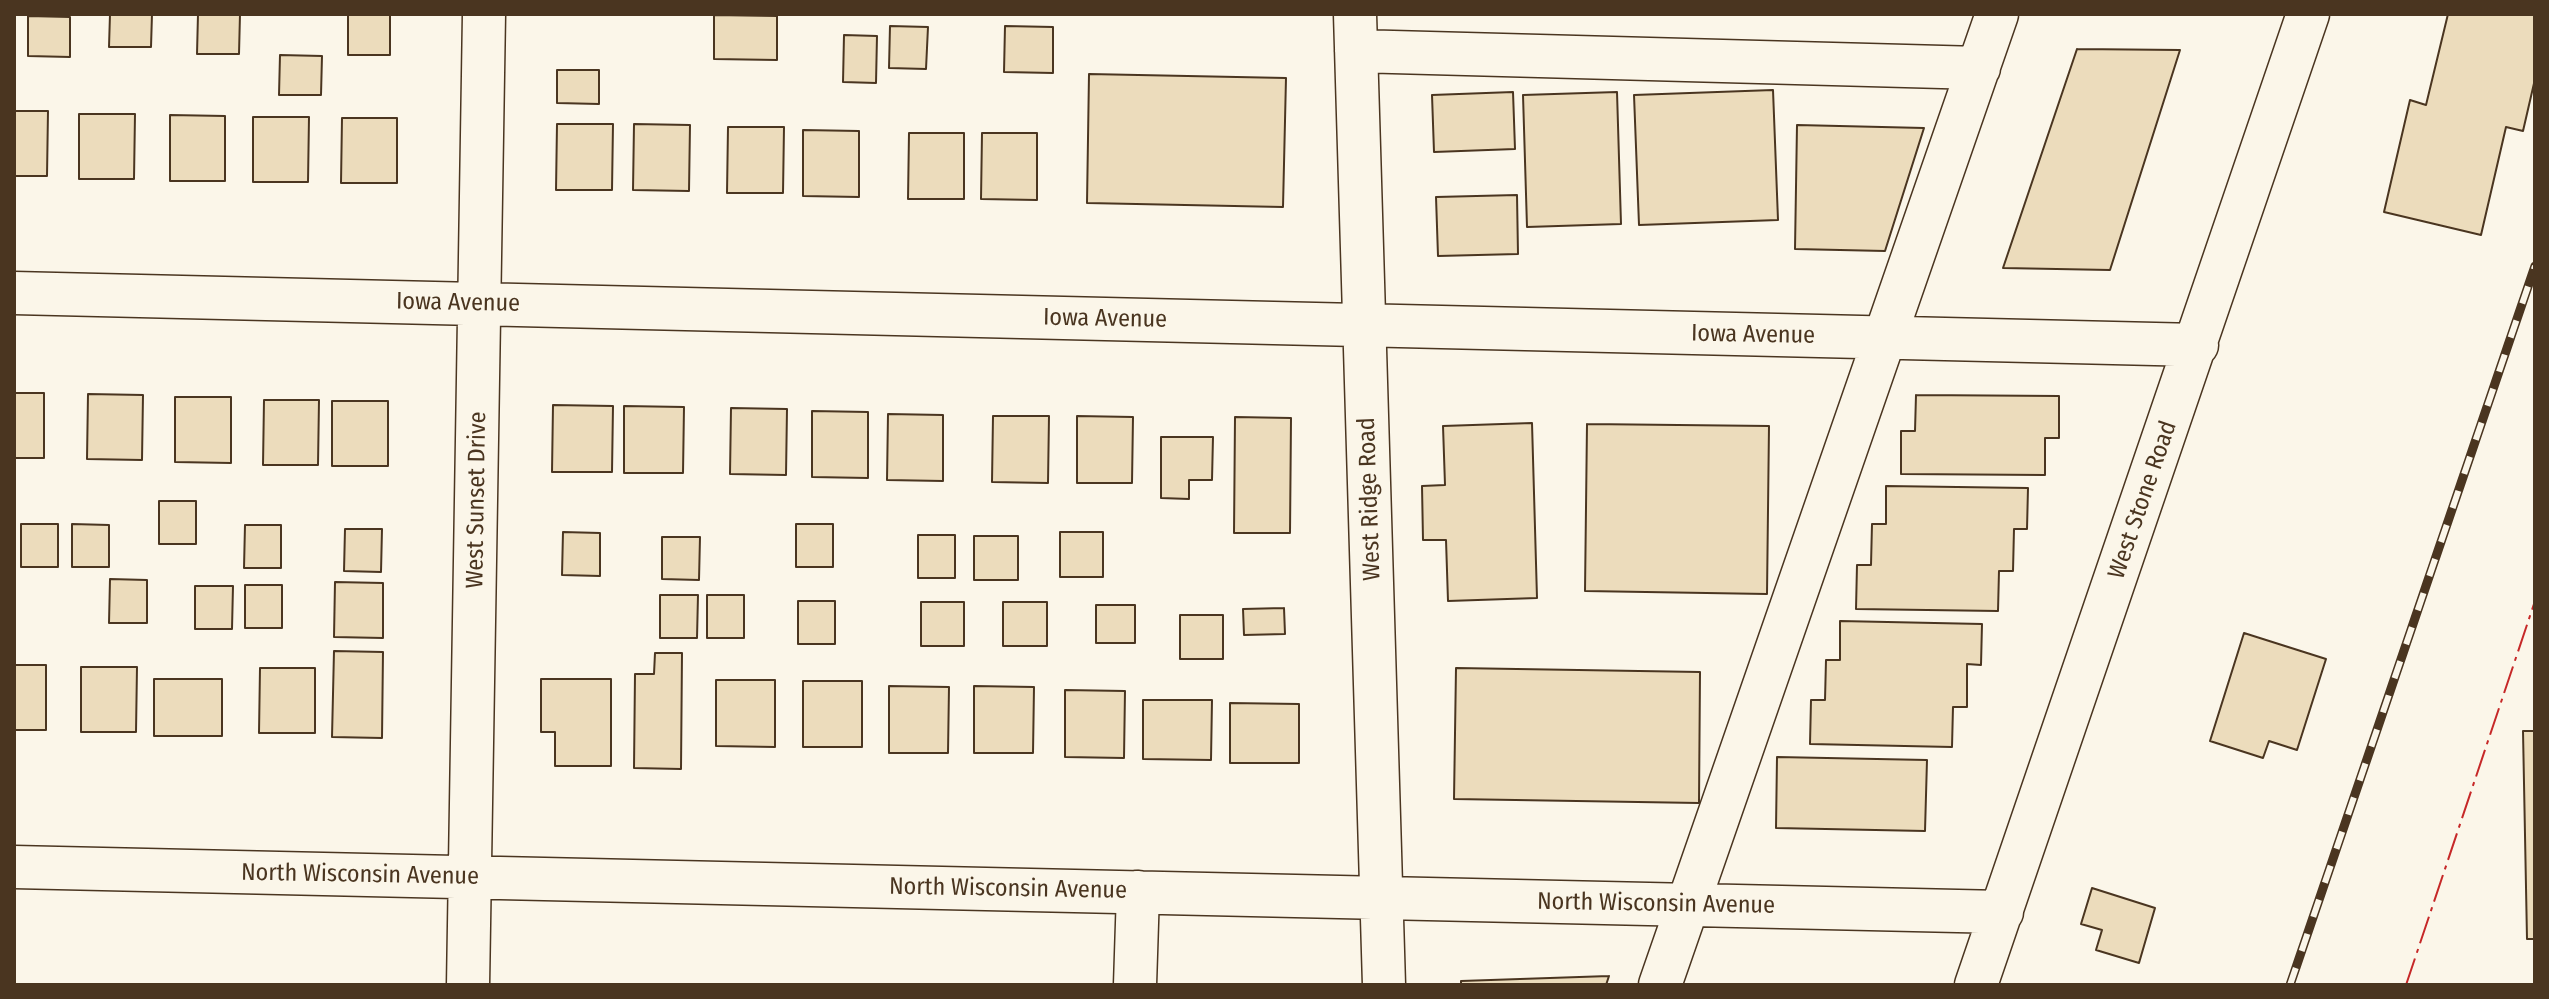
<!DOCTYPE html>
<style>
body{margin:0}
#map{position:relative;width:2549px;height:999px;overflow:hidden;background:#fbf6e9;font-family:"Fira Sans Condensed",sans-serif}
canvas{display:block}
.frame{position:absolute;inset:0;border:16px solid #4a3520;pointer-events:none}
</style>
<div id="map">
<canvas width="2549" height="999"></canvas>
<div class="frame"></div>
</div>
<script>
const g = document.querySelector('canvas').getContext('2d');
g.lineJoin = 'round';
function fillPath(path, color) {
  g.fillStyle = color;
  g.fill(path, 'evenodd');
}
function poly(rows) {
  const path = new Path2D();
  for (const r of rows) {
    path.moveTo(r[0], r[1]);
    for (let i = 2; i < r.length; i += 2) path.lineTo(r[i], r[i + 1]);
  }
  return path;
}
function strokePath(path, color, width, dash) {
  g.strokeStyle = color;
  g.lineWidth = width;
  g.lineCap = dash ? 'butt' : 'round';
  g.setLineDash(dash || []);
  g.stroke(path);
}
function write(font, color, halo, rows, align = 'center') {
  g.font = font + ' "Fira Sans Condensed",sans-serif';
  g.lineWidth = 6;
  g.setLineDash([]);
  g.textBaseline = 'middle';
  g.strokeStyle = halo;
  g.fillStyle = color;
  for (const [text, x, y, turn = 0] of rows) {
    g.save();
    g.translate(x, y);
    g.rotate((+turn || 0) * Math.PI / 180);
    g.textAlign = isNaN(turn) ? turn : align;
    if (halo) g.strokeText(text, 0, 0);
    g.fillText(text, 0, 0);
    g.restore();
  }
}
const building = poly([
 [110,14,152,14,151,47,109,47,110,14],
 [198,14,240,14,239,54,197,54,198,14],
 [348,14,390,15,390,55,348,55,348,14],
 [2448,14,2535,14,2535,79,2523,131,2506,127,2481,235,2384,212,2410,100,2426,105,2448,14],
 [714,15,777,16,777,60,714,59,714,15],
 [28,16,70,17,70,57,28,56,28,16],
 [890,26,928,27,926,69,889,68,890,26],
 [1005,26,1053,27,1053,73,1004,72,1005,26],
 [844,35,877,36,876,83,843,82,844,35],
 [2077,49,2180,50,2110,270,2003,268,2077,49],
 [280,55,322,56,321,95,279,95,280,55],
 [557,70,599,70,599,104,557,103,557,70],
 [1089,74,1286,78,1283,207,1087,203,1089,74],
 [1773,90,1778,220,1639,225,1634,95,1773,90],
 [1513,92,1515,149,1434,152,1432,95,1513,92],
 [1617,92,1621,224,1527,227,1523,95,1617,92],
 [14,111,48,111,47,176,14,176,14,111],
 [79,114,135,114,134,179,79,179,79,114],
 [170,115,225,116,225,181,170,181,170,115],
 [253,117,309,117,308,182,253,182,253,117],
 [342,118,397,118,397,183,341,183,342,118],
 [557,124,613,124,612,190,556,190,557,124],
 [634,124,690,125,689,191,633,190,634,124],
 [1797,125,1924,128,1885,251,1795,249,1797,125],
 [728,127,784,127,783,193,727,193,728,127],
 [803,130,859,131,859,197,803,196,803,130],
 [909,133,964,133,964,199,908,199,909,133],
 [982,133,1037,133,1037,200,981,199,982,133],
 [1517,195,1518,254,1438,256,1436,197,1517,195],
 [14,393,44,393,44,458,14,458,14,393],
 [88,394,143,395,142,460,87,459,88,394],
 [1916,395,2059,396,2059,438,2045,438,2045,475,1901,474,1901,431,1915,431,1916,395],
 [175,397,231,397,231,463,175,462,175,397],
 [264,400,319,400,318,465,263,465,264,400],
 [332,401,388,401,388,466,332,466,332,401],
 [553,405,613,406,612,472,552,472,553,405],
 [624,406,684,407,683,473,624,473,624,406],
 [731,408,787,409,786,475,730,474,731,408],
 [812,411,868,412,868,478,812,477,812,411],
 [888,414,943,415,943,481,887,480,888,414],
 [993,416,1049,416,1048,483,992,482,993,416],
 [1077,416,1133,417,1132,483,1077,483,1077,416],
 [1235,417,1291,418,1290,533,1234,533,1235,417],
 [1532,423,1537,598,1448,601,1446,540,1423,540,1422,486,1445,485,1443,426,1532,423],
 [1587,424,1769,426,1767,594,1585,591,1587,424],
 [1161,437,1213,437,1212,480,1189,480,1189,499,1161,498,1161,437],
 [1886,486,2028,488,2027,529,2014,529,2013,571,1999,571,1998,611,1856,609,1857,565,1871,565,1872,524,1886,524,1886,486],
 [159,501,196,501,196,544,159,544,159,501],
 [21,524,58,524,58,567,21,567,21,524],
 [72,524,109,525,109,567,72,567,72,524],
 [796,524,833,524,833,567,796,567,796,524],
 [245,525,281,525,281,568,244,568,245,525],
 [345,529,382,529,381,572,344,571,345,529],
 [563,532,600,533,600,576,562,575,563,532],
 [1060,532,1103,532,1103,577,1060,577,1060,532],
 [918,535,955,535,955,578,918,578,918,535],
 [974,536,1018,536,1018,580,974,580,974,536],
 [662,537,700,537,699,580,662,579,662,537],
 [110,579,147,580,147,623,109,623,110,579],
 [335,582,383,583,383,638,334,637,335,582],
 [245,585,282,585,282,628,245,628,245,585],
 [195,586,233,586,232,629,195,629,195,586],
 [660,595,698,595,697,638,660,638,660,595],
 [707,595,744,595,744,638,707,638,707,595],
 [798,601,835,601,835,644,798,644,798,601],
 [921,602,964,602,964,646,921,646,921,602],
 [1003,602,1047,602,1047,646,1003,646,1003,602],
 [1096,605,1135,605,1135,643,1096,643,1096,605],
 [1284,608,1285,634,1244,635,1243,609,1284,608],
 [1180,615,1223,615,1223,659,1180,659,1180,615],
 [1840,621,1982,624,1981,665,1967,664,1967,707,1953,707,1952,747,1810,744,1811,700,1825,700,1826,660,1840,660,1840,621],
 [2244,633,2326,659,2297,750,2269,741,2263,758,2210,741,2244,633],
 [334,651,383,652,382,738,332,737,334,651],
 [655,653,682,653,681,769,634,768,635,674,654,674,655,653],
 [14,665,46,665,46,730,14,730,14,665],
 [81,667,137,667,136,732,81,732,81,667],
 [260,668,315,668,315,733,259,733,260,668],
 [1456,668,1700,672,1699,803,1454,799,1456,668],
 [154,679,222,679,222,736,154,736,154,679],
 [541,679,611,679,611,766,555,766,555,732,541,732,541,679],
 [716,680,775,680,775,747,716,746,716,680],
 [803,681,862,681,862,747,803,747,803,681],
 [889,686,949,687,948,753,889,753,889,686],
 [974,686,1034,687,1033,753,974,753,974,686],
 [1065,690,1125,691,1124,758,1065,757,1065,690],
 [1143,700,1212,700,1211,760,1143,759,1143,700],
 [1230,703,1299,704,1299,763,1230,763,1230,703],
 [2523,731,2535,731,2535,939,2527,939,2523,731],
 [1777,757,1927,760,1925,831,1776,828,1777,757],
 [2092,888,2155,908,2139,963,2096,950,2102,930,2081,924,2092,888],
 [1609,976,1606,985,1461,985,1461,981,1609,976]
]);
const minor = poly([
 [1355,14,1384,985],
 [1356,51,1979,68],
 [14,293,2197,345],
 [14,867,2002,912],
 [468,985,484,14],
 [1135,985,1138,892],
 [1660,985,1997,14],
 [1976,985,2308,14]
]);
const rail = poly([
 [2290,985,2535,266]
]);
const power = poly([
 [2406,985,2535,601]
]);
const streetNames = [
 ["Iowa Avenue",458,303,1],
 ["Iowa Avenue",1105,319,1],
 ["Iowa Avenue",1753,335,1],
 ["West Ridge Road",1370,499,-92],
 ["West Sunset Drive",477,500,-89],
 ["West Stone Road",2143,500,-71],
 ["North Wisconsin Avenue",360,875,1],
 ["North Wisconsin Avenue",1008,889,1],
 ["North Wisconsin Avenue",1656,904,1]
];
fillPath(building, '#ecdcbc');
strokePath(building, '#4a3520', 2);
strokePath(minor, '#4a3520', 45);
strokePath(minor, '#fbf6e9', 42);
strokePath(rail, '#4a3520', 9);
strokePath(rail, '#fbf6e9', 6, [18]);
strokePath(power, '#c62828', 2, [28, 6, 4, 6]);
write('24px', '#4a3520', '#fbf6e9', streetNames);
</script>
